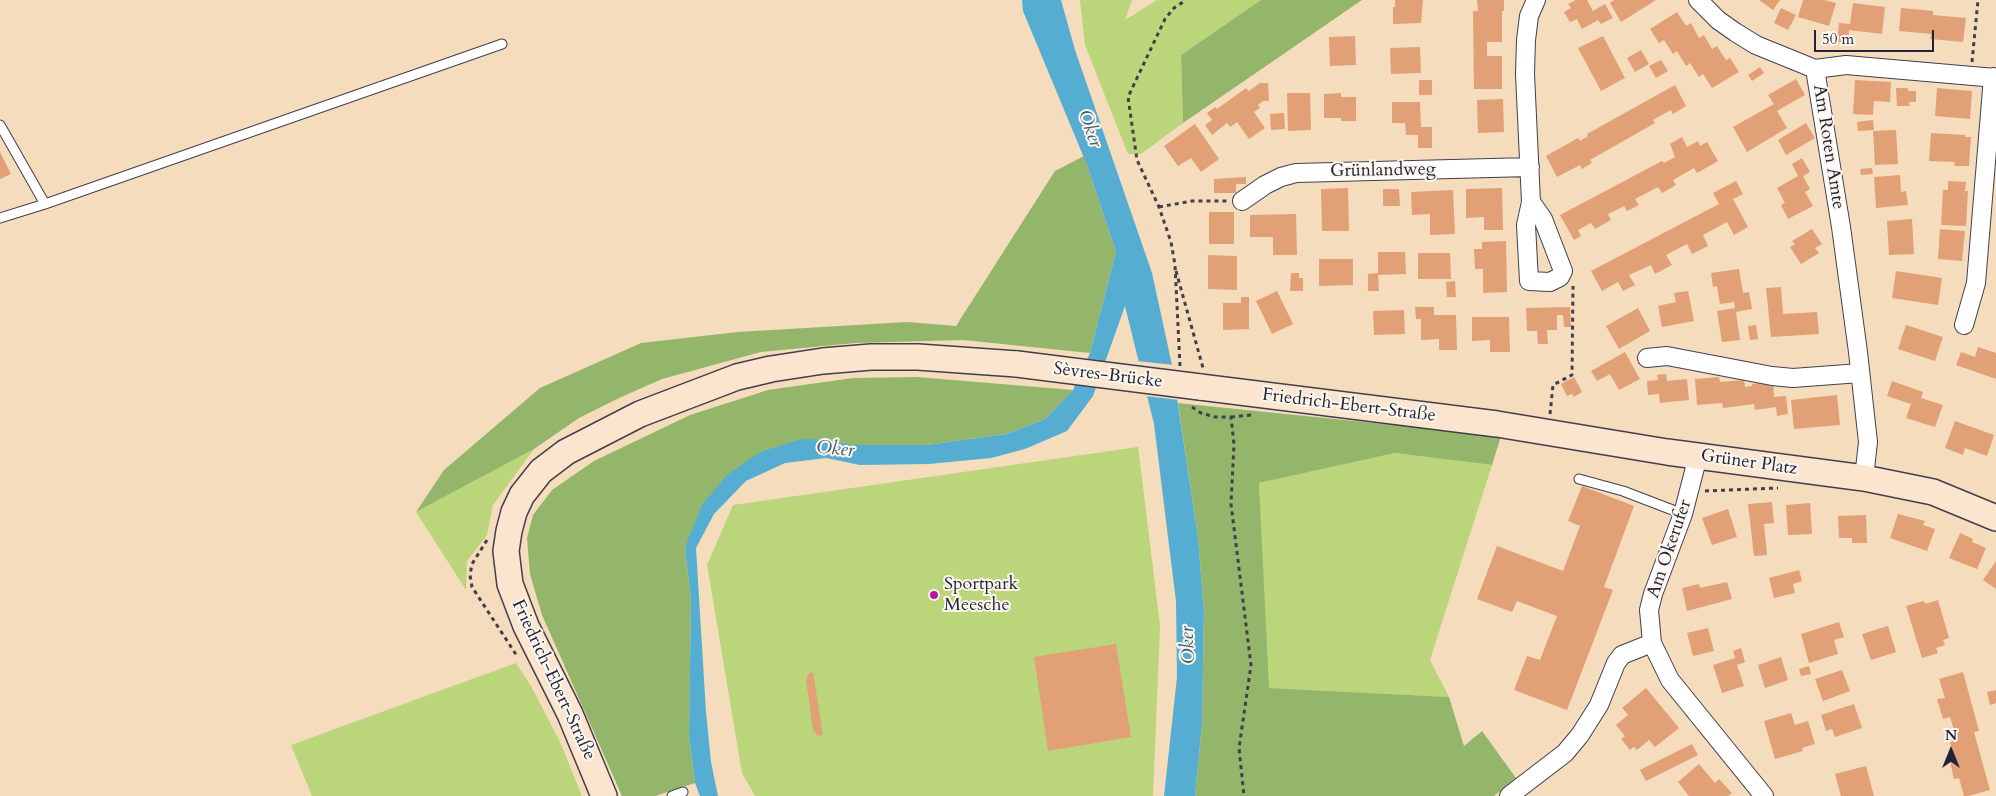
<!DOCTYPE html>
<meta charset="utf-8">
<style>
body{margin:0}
#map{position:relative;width:1996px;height:796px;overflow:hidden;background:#f4dcbd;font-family:Cardo,serif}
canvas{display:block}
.north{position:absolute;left:1926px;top:726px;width:50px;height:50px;-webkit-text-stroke:4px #fbf7ec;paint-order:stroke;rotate:0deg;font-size:14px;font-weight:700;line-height:20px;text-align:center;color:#22223b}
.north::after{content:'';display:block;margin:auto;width:18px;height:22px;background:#22223b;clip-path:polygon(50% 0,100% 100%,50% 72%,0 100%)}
.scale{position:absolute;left:1814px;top:30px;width:120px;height:22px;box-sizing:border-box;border:2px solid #22223b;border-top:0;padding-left:6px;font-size:15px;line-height:18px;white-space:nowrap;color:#22223b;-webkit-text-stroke:4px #fbf7ec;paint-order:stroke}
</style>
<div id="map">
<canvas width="1996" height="796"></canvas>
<div class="north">N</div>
<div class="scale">50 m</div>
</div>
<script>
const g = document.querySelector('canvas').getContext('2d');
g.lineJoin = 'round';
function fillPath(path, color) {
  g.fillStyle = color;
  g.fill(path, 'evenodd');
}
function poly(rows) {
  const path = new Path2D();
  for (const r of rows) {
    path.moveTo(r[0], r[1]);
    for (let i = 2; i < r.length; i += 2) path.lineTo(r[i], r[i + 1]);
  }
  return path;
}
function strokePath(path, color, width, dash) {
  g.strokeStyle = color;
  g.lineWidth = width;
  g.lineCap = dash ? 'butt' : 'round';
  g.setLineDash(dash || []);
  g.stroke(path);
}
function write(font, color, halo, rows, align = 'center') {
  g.font = font + ' Cardo,serif';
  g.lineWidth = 4;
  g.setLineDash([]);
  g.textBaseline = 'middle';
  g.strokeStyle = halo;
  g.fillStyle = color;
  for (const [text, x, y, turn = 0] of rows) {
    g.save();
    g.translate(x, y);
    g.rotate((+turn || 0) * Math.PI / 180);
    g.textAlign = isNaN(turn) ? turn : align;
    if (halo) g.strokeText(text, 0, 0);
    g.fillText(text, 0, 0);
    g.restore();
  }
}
const green = poly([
 [1080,0,1132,0,1125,20,1157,0,1261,0,1181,55,1183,123,1141,154,1128,154,1085,45],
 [1138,447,1160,625,1153,796,755,796,742,773,707,565,733,505],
 [534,449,493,505,487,535,467,561,466,590,416,512],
 [1395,453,1492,465,1430,660,1449,697,1268,688,1259,483],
 [516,663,531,686,561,744,582,796,312,796,291,745]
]);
const forest = poly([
 [1261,0,1362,0,1183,123,1181,55],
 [1084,156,1116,252,1090,353,963,340,855,343,761,352,662,379,619,398,579,418,534,449,416,512,444,470,540,388,641,343,738,332,907,322,956,326,1055,171],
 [917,377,1073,390,1045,419,1007,434,926,445,851,445,828,440,760,452,685,547,691,600,689,736,695,783,655,796,622,796,542,615,530,574,527,538,533,515,552,490,594,461,690,415,768,390,853,378],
 [1178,403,1501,436,1492,465,1395,453,1259,483,1269,688,1449,697,1464,746,1482,731,1516,778,1494,796,1195,796,1202,724,1204,611,1198,538]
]);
const water = poly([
 [1022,0,1061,0,1075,50,1152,273,1172,365,1198,538,1204,611,1202,724,1195,796,1164,796,1177,677,1176,601,1154,424,1125,306,1093,396,1067,431,1025,449,991,458,929,464,860,465,826,458,785,463,746,481,714,514,696,548,706,712,711,762,718,796,700,796,695,783,689,736,691,600,685,547,702,505,727,475,760,452,802,439,828,440,852,445,926,445,1007,434,1045,419,1073,390,1090,353,1116,252,1087,165,1023,11]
]);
const pier = poly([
 [1136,361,1175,365,1180,400,1145,396]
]);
const building = poly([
 [1395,0,1423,0,1421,23,1393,24,1393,7,1395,7],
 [1477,0,1504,0,1504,11,1502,11,1502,42,1487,42,1487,56,1502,56,1502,89,1474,89,1473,11,1478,11],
 [1576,0,1587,0,1593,11,1605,4,1613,18,1601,24,1598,20,1582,29,1577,19,1570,22,1564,12,1571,8,1568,4],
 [1614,0,1656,0,1621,22,1610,3],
 [1759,0,1780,0,1773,10],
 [1803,0,1824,0,1836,3,1829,26,1798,17],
 [1853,3,1885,7,1882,34,1849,30,1848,43,1837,42,1839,23,1850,24],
 [1781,8,1796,15,1788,30,1774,23],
 [1901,8,1933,11,1933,15,1966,18,1963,42,1930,39,1931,34,1899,31],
 [1677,12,1686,26,1691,23,1699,38,1704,35,1712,49,1717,46,1726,60,1730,58,1739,72,1712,88,1703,74,1699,77,1690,63,1686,66,1677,51,1673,54,1664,40,1659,43,1650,29],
 [1355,36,1356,65,1330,66,1329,37],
 [1603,36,1625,78,1601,91,1578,48],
 [1420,47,1421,73,1391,74,1390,48],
 [1641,50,1649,64,1635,72,1627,58],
 [1661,60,1668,71,1656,78,1649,66],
 [1760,67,1764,73,1752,81,1748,75],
 [1796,79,1805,95,1777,111,1787,128,1747,152,1733,127,1774,104,1768,95],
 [1419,80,1432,80,1432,95,1419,95],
 [1855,80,1891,82,1890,102,1874,101,1873,115,1853,114],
 [1260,83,1268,83,1269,101,1263,101,1258,105,1260,108,1254,112,1265,128,1249,139,1237,122,1230,127,1227,123,1212,135,1205,125,1212,120,1207,113,1215,107,1217,109,1246,88,1249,91],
 [1675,85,1686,106,1673,114,1671,110,1653,120,1655,123,1590,160,1592,163,1582,169,1580,165,1557,177,1546,156,1578,138,1580,141,1588,136,1587,134],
 [1896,88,1908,88,1908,91,1916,91,1916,102,1909,102,1910,106,1897,106],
 [1937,88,1972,91,1970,119,1935,116],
 [1287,93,1310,93,1311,130,1288,131],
 [1341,93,1341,97,1356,97,1356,121,1341,121,1341,118,1324,118,1324,94],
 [1503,99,1504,132,1478,133,1477,100],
 [1392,102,1420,102,1421,127,1432,127,1432,148,1418,148,1418,135,1406,135,1405,123,1392,123],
 [1284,113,1285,129,1271,130,1270,114],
 [1873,120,1874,130,1858,131,1857,122],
 [1806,123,1815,138,1786,155,1778,140],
 [1195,124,1219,159,1201,172,1191,158,1178,166,1164,146],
 [1896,130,1898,164,1875,165,1873,131],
 [1931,133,1965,135,1965,137,1971,137,1969,166,1954,166,1955,162,1929,161],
 [1682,137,1687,147,1698,141,1700,146,1707,142,1718,161,1697,173,1694,168,1673,180,1676,185,1662,193,1658,187,1635,199,1639,205,1627,211,1624,206,1608,214,1611,220,1595,229,1591,223,1578,230,1581,236,1574,240,1560,215,1662,161,1664,163,1675,157,1670,144],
 [0,152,11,174,0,179],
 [1802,158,1810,172,1803,176,1810,189,1805,192,1813,206,1788,219,1781,205,1785,203,1777,188,1798,176,1792,164],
 [1872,168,1873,174,1861,175,1860,169],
 [1900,175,1901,192,1906,191,1908,205,1876,208,1874,177],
 [1246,177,1246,184,1236,184,1236,193,1214,193,1214,179],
 [1736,181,1743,194,1733,199,1748,227,1734,235,1727,222,1703,235,1708,246,1692,254,1687,244,1666,255,1672,265,1655,274,1651,265,1629,275,1635,285,1623,291,1618,282,1602,291,1591,271,1719,204,1713,193],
 [1948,181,1966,182,1965,191,1968,191,1966,226,1941,225,1943,190,1948,190],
 [1348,188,1349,231,1322,231,1321,189],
 [1502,188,1503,230,1484,230,1484,217,1466,218,1466,189],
 [1383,189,1399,189,1400,206,1383,206],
 [1453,190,1455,234,1430,235,1430,214,1412,215,1411,192],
 [1209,212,1234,212,1234,244,1209,244],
 [1296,214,1297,255,1273,255,1273,237,1250,237,1250,215],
 [1912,219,1914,254,1889,255,1887,221],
 [1812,229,1822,244,1815,248,1819,253,1801,264,1790,247,1795,244,1792,241],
 [1940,229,1965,231,1962,261,1938,259],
 [1506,241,1507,292,1483,293,1483,269,1475,269,1474,249,1482,249,1482,242],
 [1378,252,1405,252,1406,274,1378,275],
 [1418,253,1450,253,1451,279,1418,279],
 [1208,255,1237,256,1237,290,1208,289],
 [1319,259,1353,259,1353,285,1319,286],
 [1739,269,1743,293,1749,292,1752,309,1736,312,1740,340,1722,342,1717,311,1735,308,1734,302,1720,304,1717,286,1713,287,1711,273],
 [1896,271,1942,278,1938,305,1892,298],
 [1291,273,1299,273,1299,278,1303,278,1303,291,1290,291],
 [1378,273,1379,291,1368,291,1368,274],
 [1455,281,1456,297,1447,297,1446,282],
 [1781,287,1783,314,1817,312,1819,334,1771,337,1766,288],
 [1277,291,1293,324,1272,334,1256,301],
 [1688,291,1694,321,1662,327,1658,306,1676,302,1674,293],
 [1241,297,1249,297,1249,329,1223,330,1223,303,1241,303],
 [1415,307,1434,307,1434,315,1456,315,1457,350,1439,350,1439,339,1421,340,1421,319,1416,319],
 [1570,307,1571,327,1564,327,1563,315,1557,315,1557,330,1547,330,1548,344,1538,344,1537,331,1527,331,1526,308],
 [1638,308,1650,331,1619,349,1606,326],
 [1404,310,1405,334,1374,335,1373,311],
 [1472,317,1509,317,1510,352,1490,352,1490,340,1472,341],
 [1756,325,1758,339,1750,340,1748,326],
 [1906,325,1943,337,1935,361,1898,349],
 [1978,347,1996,353,1996,379,1956,365,1961,352,1975,357],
 [1625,352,1640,379,1619,390,1610,374,1597,381,1591,371],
 [1666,374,1667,381,1687,379,1689,400,1660,403,1659,394,1648,395,1647,381,1658,380,1657,375],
 [1574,377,1582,392,1574,397,1572,394,1567,396,1561,384],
 [1719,377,1720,382,1744,380,1745,387,1752,386,1752,384,1773,381,1774,397,1786,396,1788,414,1777,416,1776,407,1755,410,1754,404,1723,408,1722,403,1697,405,1695,379],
 [1892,381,1923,392,1921,398,1943,405,1935,427,1906,418,1911,404,1887,396],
 [1837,395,1840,425,1794,429,1791,400],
 [1955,421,1994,435,1987,456,1965,448,1963,455,1945,448],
 [1582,486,1634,506,1604,587,1613,590,1567,710,1514,690,1527,656,1540,660,1557,616,1517,601,1512,612,1477,599,1497,546,1563,571,1580,526,1568,521],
 [1772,502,1774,523,1764,524,1767,555,1754,556,1748,504],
 [1810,503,1812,534,1788,535,1786,505],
 [1728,509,1737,537,1712,545,1702,518],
 [1898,514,1925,521,1923,525,1935,529,1927,551,1890,538],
 [1866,515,1867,543,1852,543,1852,538,1839,538,1838,516],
 [1960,533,1973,539,1972,542,1986,548,1977,569,1949,558],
 [1996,561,1996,589,1983,580],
 [1799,570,1802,581,1793,584,1795,593,1774,598,1769,578],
 [1727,582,1732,599,1687,611,1682,588,1699,584,1700,588],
 [1938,600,1949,638,1943,640,1945,645,1936,648,1938,653,1922,658,1906,606,1924,601,1925,604],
 [1839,622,1844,637,1834,640,1838,654,1809,663,1801,634],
 [1888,626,1896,652,1871,660,1862,634],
 [1708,628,1714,651,1693,656,1687,633],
 [1116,644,1131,737,1048,751,1034,657],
 [1741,648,1745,662,1737,665,1744,686,1722,693,1713,665,1735,658,1733,651],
 [1781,657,1788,680,1765,688,1758,665],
 [1809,666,1811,674,1801,676,1799,669],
 [1842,670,1850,691,1823,701,1815,679],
 [813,672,823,735,818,736,813,730,806,680,809,673],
 [1963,672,1979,731,1974,732,1990,790,1968,796,1964,796,1959,778,1954,779,1949,757,1954,756,1949,739,1956,737,1950,717,1943,719,1937,699,1945,698,1939,679],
 [1646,688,1679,728,1655,747,1649,740,1637,750,1634,747,1630,750,1621,739,1625,736,1616,725,1628,715,1622,708],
 [1996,690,1996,703,1990,705,1987,692],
 [1854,704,1862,728,1835,737,1832,729,1826,731,1821,715],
 [1791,713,1795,725,1808,721,1815,744,1802,748,1803,751,1775,759,1764,721],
 [1692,744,1698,755,1646,781,1640,770],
 [1699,764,1715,783,1719,779,1732,793,1728,796,1689,796,1678,782],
 [1866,766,1874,796,1841,796,1835,774]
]);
const path = poly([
 [1972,62,1978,0],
 [1159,207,1192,201,1228,201],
 [1176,271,1203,368],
 [1180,366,1175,265,1171,242,1159,207,1137,160,1128,97,1165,19,1174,8,1186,0],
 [1192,407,1201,413,1215,417,1231,417,1234,444,1231,504,1251,665,1239,748,1244,796],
 [1550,414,1553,385,1572,375,1573,286],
 [1231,417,1252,415],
 [1705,491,1778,488],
 [487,540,472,564,470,575,472,587,517,656]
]);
const lane = poly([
 [0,125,45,204],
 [0,218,45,204,502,44],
 [1579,479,1623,491,1683,514],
 [672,796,683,792]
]);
const street = poly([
 [1698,0,1718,20,1735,32,1756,45,1815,69,1846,65,1996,78],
 [1815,69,1841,227,1858,352,1868,442,1864,478],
 [1242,201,1265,185,1281,177,1296,173,1530,167],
 [1531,202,1526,225,1529,281,1550,282,1560,277,1563,271,1543,219,1531,202,1525,74,1526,40,1529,16,1536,0],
 [1964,325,1976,283,1993,77],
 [1647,358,1667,356,1772,376,1793,378,1860,373],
 [1698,456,1683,514,1653,594,1649,610,1652,643,1670,680,1764,796],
 [1509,796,1565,753,1580,735,1599,705,1616,663,1622,655,1652,643]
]);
const secondary = poly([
 [1200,387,1497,424,1667,452,1864,478,1933,492,1996,518],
 [604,796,570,714,526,626,510,584,506,551,509,531,514,512,522,495,541,471,566,452,640,414,737,377,771,369,823,361,871,357,918,357,1017,364]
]);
const secondaryBridge = poly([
 [1017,364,1200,387]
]);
const markers = [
 [934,595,5,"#b5179e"]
];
const streetNames = [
 ["Am Roten Amte",1828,147,81],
 ["Grünlandweg",1383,171,-1],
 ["Sèvres-Brücke",1108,376,7],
 ["Friedrich-Ebert-Straße",1349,406,7],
 ["Grüner Platz",1749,463,8],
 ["Am Okerufer",1670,549,-71],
 ["Friedrich-Ebert-Straße",553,680,65]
];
const poiNames = [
 ["Sportpark",944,585],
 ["Meesche",944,606]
];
const waterNames = [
 ["Oker",1089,129,70],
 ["Oker",835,450,5],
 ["Oker",1189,645,-93]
];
fillPath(green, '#bbd57b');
fillPath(forest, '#94b66b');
fillPath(water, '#55aed2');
fillPath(pier, '#f4dcbd');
fillPath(building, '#e2a076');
strokePath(lane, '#423e4e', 11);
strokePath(street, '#423e4e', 20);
strokePath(secondary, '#423e4e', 28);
strokePath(path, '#423e4e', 3, [4, 4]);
strokePath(lane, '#fff', 9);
strokePath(street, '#fff', 18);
strokePath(secondary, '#fce5cf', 25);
strokePath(secondaryBridge, '#423e4e', 28, []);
strokePath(secondaryBridge, '#fce5cf', 25);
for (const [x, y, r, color] of markers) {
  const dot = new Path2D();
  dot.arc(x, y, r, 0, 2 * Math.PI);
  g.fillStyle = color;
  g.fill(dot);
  strokePath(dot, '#fbf7ec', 2);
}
write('18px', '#22223b', '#fbf7ec', streetNames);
write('18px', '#22223b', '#fbf7ec', poiNames, 'left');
write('italic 19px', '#365a77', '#fbf7ec', waterNames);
</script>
